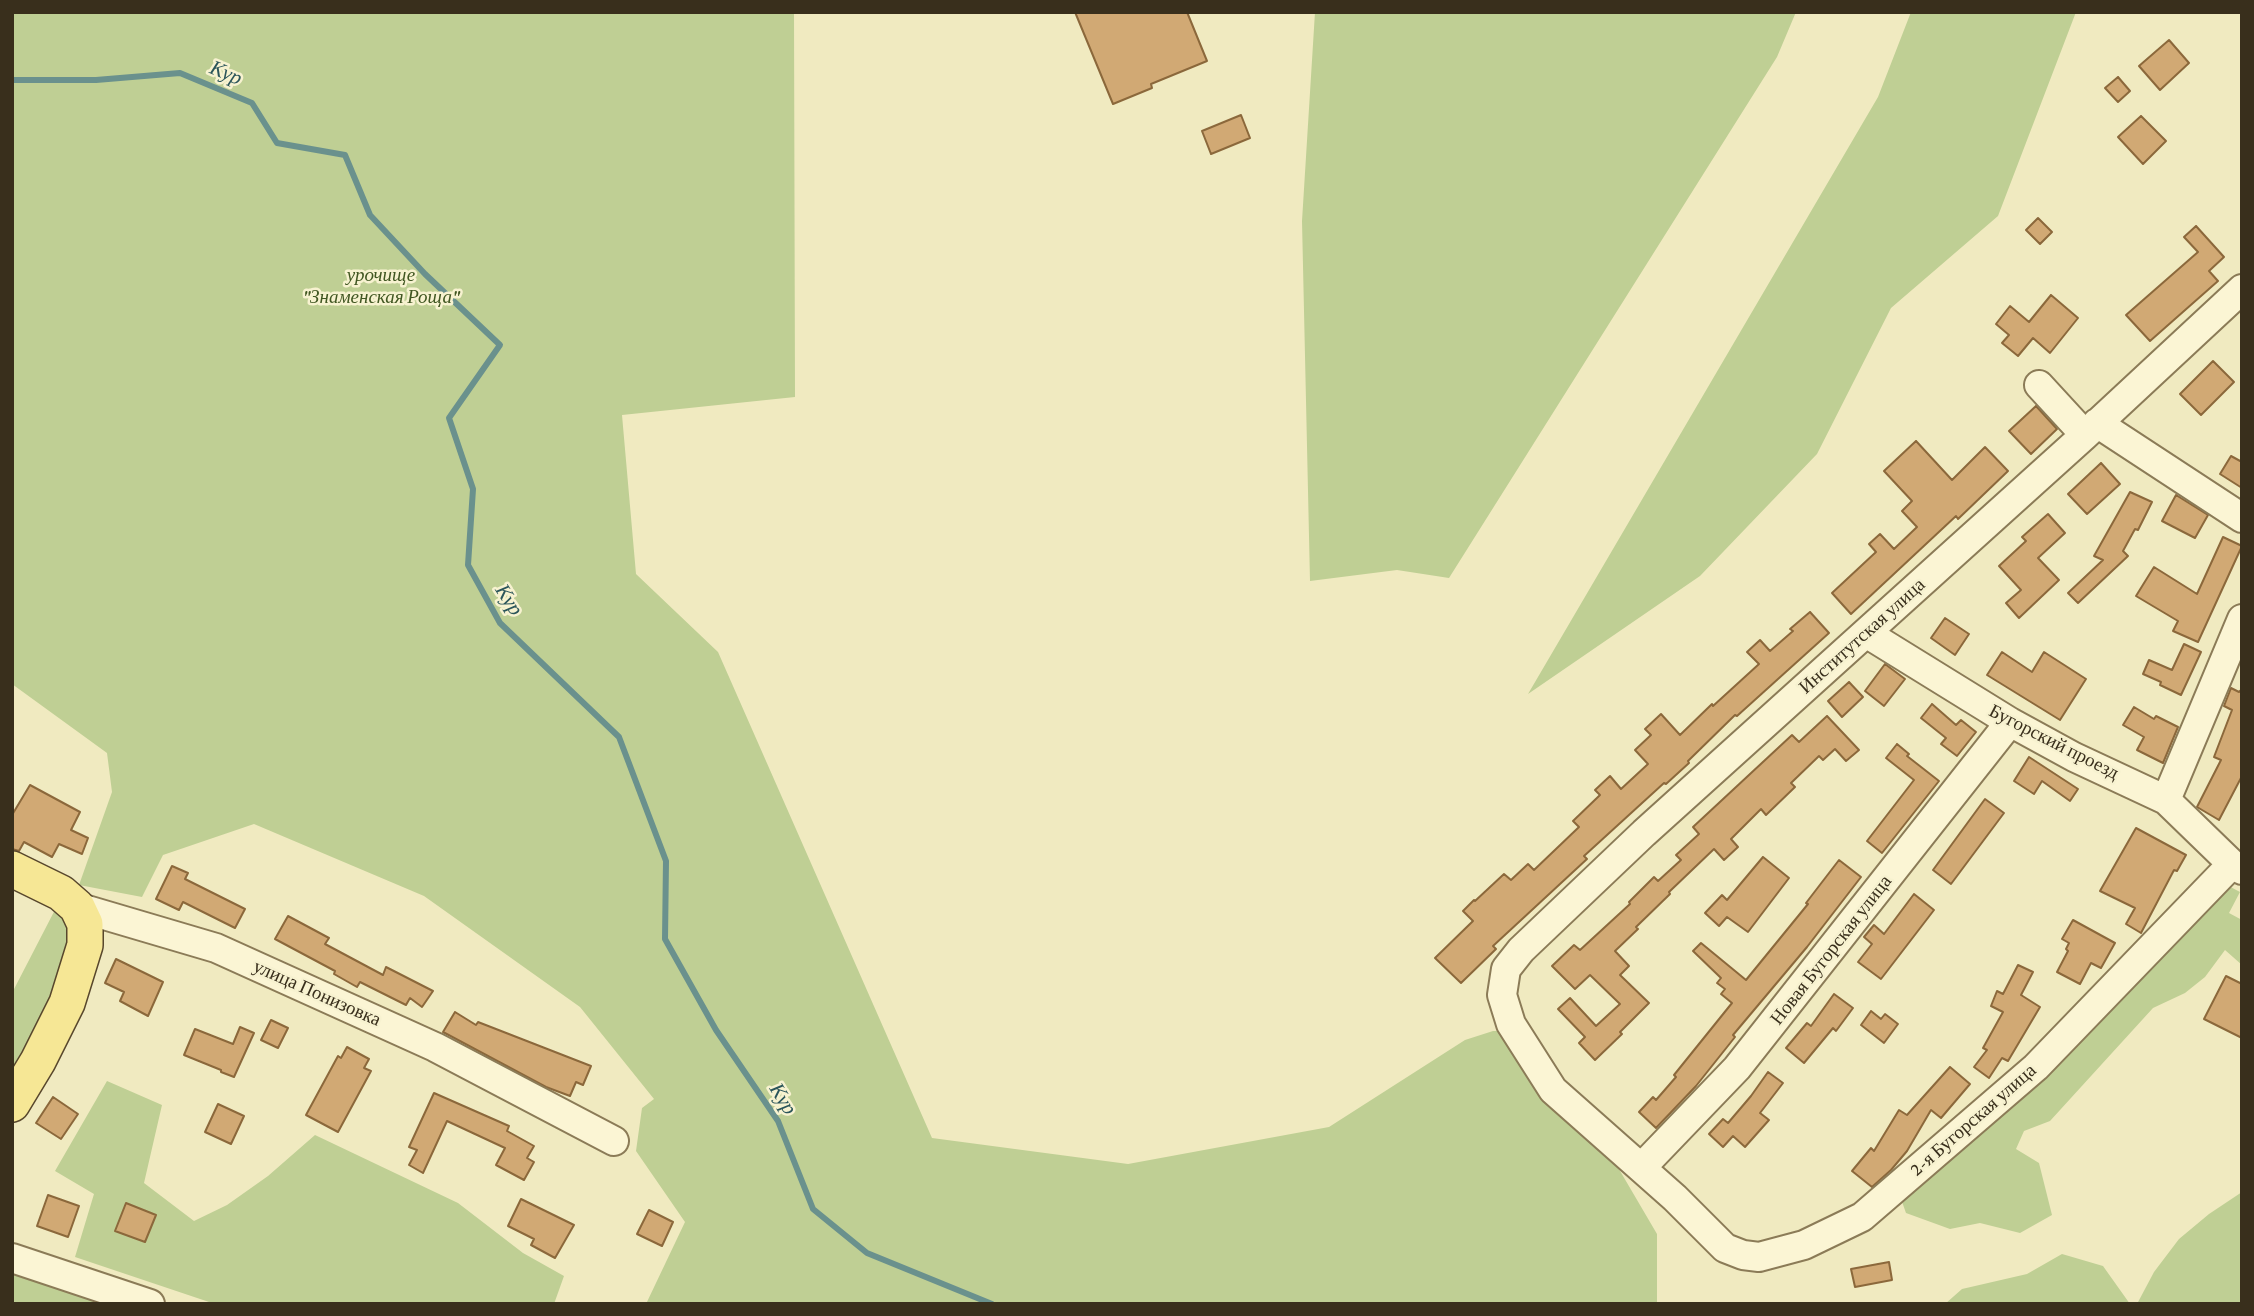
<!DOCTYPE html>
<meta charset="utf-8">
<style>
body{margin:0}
#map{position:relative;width:2254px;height:1316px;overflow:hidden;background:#f0eac0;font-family:"Crimson Pro",serif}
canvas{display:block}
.frame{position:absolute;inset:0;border:14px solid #392f1c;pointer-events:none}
</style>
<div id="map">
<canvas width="2254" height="1316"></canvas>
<div class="frame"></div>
</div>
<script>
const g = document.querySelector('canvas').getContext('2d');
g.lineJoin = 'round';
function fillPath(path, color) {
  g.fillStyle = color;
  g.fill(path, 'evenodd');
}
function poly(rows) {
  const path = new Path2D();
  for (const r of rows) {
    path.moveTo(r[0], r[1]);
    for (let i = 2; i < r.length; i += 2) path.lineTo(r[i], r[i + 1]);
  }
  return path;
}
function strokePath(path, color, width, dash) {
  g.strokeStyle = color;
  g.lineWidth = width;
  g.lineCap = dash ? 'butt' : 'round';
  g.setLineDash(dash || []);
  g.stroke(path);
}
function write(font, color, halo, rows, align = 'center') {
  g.font = font + ' "Crimson Pro",serif';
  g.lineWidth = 5;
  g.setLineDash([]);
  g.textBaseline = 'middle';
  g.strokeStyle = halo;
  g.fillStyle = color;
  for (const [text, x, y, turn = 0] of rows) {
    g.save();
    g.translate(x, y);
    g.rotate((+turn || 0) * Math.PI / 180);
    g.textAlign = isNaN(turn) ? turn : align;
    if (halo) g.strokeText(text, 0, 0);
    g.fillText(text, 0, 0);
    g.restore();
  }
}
const green = poly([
 [12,12,794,12,795,397,622,415,636,574,718,652,932,1138,1128,1164,1329,1127,1465,1040,1493,1031,1503,1031,1606,1147,1657,1234,1657,1304,646,1304,685,1222,636,1151,642,1108,654,1099,580,1007,424,896,254,824,163,855,142,897,79,885,112,792,107,753,12,684],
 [1315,12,1796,12,1777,57,1449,578,1397,570,1310,581,1302,221],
 [1911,12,2076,12,1998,216,1891,308,1817,454,1700,576,1528,694,1878,97],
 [2223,883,2240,892,2229,913,2242,920,2242,965,2225,950,2205,977,2185,993,2153,1008,2050,1121,2024,1131,2016,1149,2039,1163,2052,1215,2020,1233,1980,1223,1950,1229,1906,1213,1900,1196],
 [58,904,72,922,67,959,12,1087,12,993],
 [107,1081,162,1105,144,1183,194,1221,227,1205,268,1176,315,1135,458,1203,523,1253,564,1276,554,1304,215,1304,75,1257,94,1194,55,1171],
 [2242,1192,2242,1304,2137,1304,2154,1272,2179,1239,2209,1214],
 [2062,1254,2103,1266,2130,1304,1945,1304,1962,1289,2027,1274],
 [12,1270,113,1304,12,1304]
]);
const stream = poly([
 [12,80,96,80,180,73,252,103,277,143,345,155,370,215,425,274,500,345,449,418,473,489,468,565,500,623,619,737,666,861,665,939,716,1030,778,1121,813,1209,867,1253,992,1304]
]);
const building = poly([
 [1075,12,1187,12,1207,61,1151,84,1152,88,1113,104,1075,12],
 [2169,40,2189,63,2160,90,2139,66,2169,40],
 [2118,77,2130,91,2118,102,2105,88,2118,77],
 [1241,115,1250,138,1211,154,1202,131,1241,115],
 [2141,116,2166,141,2143,164,2118,137,2141,116],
 [2038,218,2052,232,2040,244,2026,230,2038,218],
 [2196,226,2224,257,2209,271,2218,281,2150,341,2126,315,2198,252,2184,237,2196,226],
 [2051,295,2078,318,2050,353,2033,338,2018,356,2002,343,2009,335,1996,324,2010,306,2029,322,2051,295],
 [2213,361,2234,382,2201,415,2180,394,2213,361],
 [2036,406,2057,429,2031,454,2009,431,2036,406],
 [1916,441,1952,480,1985,447,2008,471,1958,519,1956,516,1851,614,1832,593,1876,552,1869,544,1880,534,1894,549,1917,527,1902,511,1912,501,1884,471,1916,441],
 [2231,456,2242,462,2242,488,2220,474,2231,456],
 [2101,463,2120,484,2087,514,2068,494,2101,463],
 [2130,492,2152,502,2138,530,2135,529,2123,551,2128,556,2078,603,2068,593,2103,560,2094,556,2130,492],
 [2176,495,2208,515,2195,538,2162,521,2176,495],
 [2048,514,2065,533,2038,558,2059,580,2019,618,2006,603,2021,590,1999,566,2026,541,2022,537,2048,514],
 [2223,537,2242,546,2198,642,2173,631,2178,621,2136,596,2154,567,2197,594,2223,537],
 [1810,612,1829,633,1737,716,1735,715,1688,761,1689,763,1666,784,1664,783,1584,856,1587,859,1493,946,1496,949,1461,983,1435,958,1473,921,1463,911,1474,900,1475,901,1504,874,1511,880,1528,864,1534,870,1579,827,1573,821,1600,795,1595,790,1610,776,1621,789,1648,764,1635,750,1651,735,1645,729,1661,714,1680,735,1712,704,1713,706,1759,664,1747,652,1760,640,1770,651,1793,631,1790,629,1810,612],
 [1945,618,1969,634,1955,655,1931,638,1945,618],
 [2184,644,2201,652,2181,695,2160,685,2161,682,2143,674,2149,660,2172,670,2184,644],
 [2002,652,2032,672,2044,652,2086,679,2060,720,1987,675,2002,652],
 [1885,664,1905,679,1884,706,1865,691,1885,664],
 [1849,682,1863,697,1842,717,1828,701,1849,682],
 [2231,688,2239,692,2242,689,2242,776,2219,820,2197,807,2221,760,2214,757,2232,710,2224,706,2231,688],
 [1932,704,1956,725,1961,720,1976,732,1957,756,1941,744,1946,738,1921,718,1932,704],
 [2134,707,2154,719,2156,716,2178,727,2163,763,2137,750,2144,737,2123,725,2134,707],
 [1827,716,1859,750,1846,761,1835,749,1823,760,1819,756,1791,783,1795,787,1766,815,1761,809,1731,839,1738,847,1724,860,1714,849,1669,892,1670,894,1636,927,1638,929,1615,951,1629,966,1620,975,1649,1003,1620,1032,1622,1034,1595,1060,1579,1043,1585,1037,1558,1009,1570,998,1596,1026,1620,1004,1590,975,1575,989,1552,966,1574,945,1580,950,1630,904,1629,902,1654,877,1658,881,1681,860,1676,855,1699,834,1693,827,1792,735,1799,742,1827,716],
 [1897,744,1909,754,1907,756,1939,781,1882,853,1867,841,1914,780,1886,758,1897,744],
 [2029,757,2078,789,2070,801,2042,781,2034,794,2014,781,2029,757],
 [30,785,80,812,71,830,88,838,82,854,59,844,52,857,24,842,19,851,12,849,12,815,30,785],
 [1985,799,2004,813,1951,884,1933,870,1985,799],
 [2136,828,2186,855,2177,871,2174,870,2141,933,2126,924,2135,908,2100,891,2136,828],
 [1763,857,1789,878,1748,932,1727,917,1719,926,1705,913,1722,895,1727,900,1763,857],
 [1839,860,1861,877,1807,947,1733,1035,1735,1037,1696,1086,1656,1128,1639,1112,1653,1097,1656,1100,1676,1077,1674,1075,1732,1003,1721,994,1725,989,1717,983,1721,978,1693,951,1701,943,1746,980,1808,904,1806,903,1839,860],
 [172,866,188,873,185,879,245,909,235,928,183,902,179,910,156,899,172,866],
 [1914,894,1934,910,1881,979,1858,962,1872,944,1864,937,1874,925,1884,934,1914,894],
 [288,916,329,938,325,944,383,975,386,967,433,991,422,1007,410,998,406,1005,360,982,357,987,334,974,335,971,275,939,288,916],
 [2073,920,2115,943,2101,968,2091,963,2080,984,2057,972,2068,951,2066,949,2069,943,2062,939,2073,920],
 [116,959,163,982,148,1016,120,1001,124,992,105,983,116,959],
 [2018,965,2033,972,2021,995,2040,1007,2008,1061,2002,1058,1989,1078,1974,1067,1987,1050,1983,1048,2003,1012,1991,1006,1997,991,2003,994,2018,965],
 [2226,976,2242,984,2242,1038,2204,1019,2226,976],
 [1834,994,1853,1008,1836,1031,1833,1028,1804,1063,1786,1048,1807,1023,1811,1026,1834,994],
 [1871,1011,1881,1019,1885,1014,1898,1024,1884,1043,1861,1025,1871,1011],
 [455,1012,476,1025,478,1022,591,1066,583,1085,576,1082,570,1096,546,1087,443,1032,455,1012],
 [271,1020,288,1028,278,1048,261,1040,271,1020],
 [240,1027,254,1033,234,1077,221,1072,221,1070,184,1055,195,1029,233,1044,240,1027],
 [347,1047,369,1059,364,1068,371,1071,338,1132,306,1115,338,1056,341,1058,347,1047],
 [1950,1067,1970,1084,1941,1118,1931,1110,1907,1151,1891,1170,1872,1187,1852,1171,1871,1148,1874,1151,1899,1110,1907,1115,1950,1067],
 [1768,1072,1783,1083,1760,1113,1769,1120,1745,1147,1733,1136,1723,1147,1709,1134,1723,1119,1728,1123,1751,1096,1768,1072],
 [434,1093,509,1126,507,1131,534,1146,527,1158,534,1162,524,1180,496,1165,505,1148,447,1121,423,1173,409,1165,417,1150,409,1147,434,1093],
 [53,1097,78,1114,61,1139,36,1123,53,1097],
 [218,1104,244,1116,231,1144,205,1132,218,1104],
 [48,1195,79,1206,68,1237,37,1226,48,1195],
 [521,1199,574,1225,555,1258,531,1245,534,1239,508,1226,521,1199],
 [126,1203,156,1215,145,1242,115,1231,126,1203],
 [649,1210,673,1222,662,1246,637,1234,649,1210],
 [1889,1262,1892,1280,1855,1287,1851,1269,1889,1262]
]);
const minor = poly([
 [2039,385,2085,435],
 [2097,423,2242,518],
 [1866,633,2010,722,2074,757,2166,800,2232,864,2242,870],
 [2166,800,2242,619],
 [2232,864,2036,1067,1862,1217,1804,1245,1759,1257,1743,1255,1725,1248,1675,1198,1553,1090,1511,1024,1502,995,1506,969,1521,950,1644,833,2085,435,2242,289],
 [77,907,216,948,435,1047,614,1141],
 [1641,1168,1737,1068,2010,722],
 [12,1258,150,1304]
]);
const major = poly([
 [12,869,61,893,77,907,85,924,85,945,67,1003,38,1061,12,1104]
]);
const parkNames = [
 ["урочище",381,275],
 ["\"Знаменская Роща\"",381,297]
];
const streetNames = [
 ["Институтская улица",1862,636,-42],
 ["Бугорский проезд",2054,742,27],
 ["Новая Бугорская улица",1831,950,-52],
 ["улица Понизовка",317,993,24],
 ["2-я Бугорская улица",1973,1120,-41]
];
const waterNames = [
 ["Кур",226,73,23],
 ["Кур",509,600,57],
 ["Кур",783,1099,58]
];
fillPath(green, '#bfcf94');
strokePath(stream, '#6a918d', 6);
fillPath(building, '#d1a974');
strokePath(building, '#8b683b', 2);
strokePath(minor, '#8b7b57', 32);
strokePath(major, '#58472c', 38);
strokePath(minor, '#fbf5d4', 28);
strokePath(major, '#f6e795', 35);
write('italic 19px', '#415722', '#f7f2d0', parkNames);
write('19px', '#392f1c', '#f7f2d0', streetNames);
write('italic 21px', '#2b555a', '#f7f2d0', waterNames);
</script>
